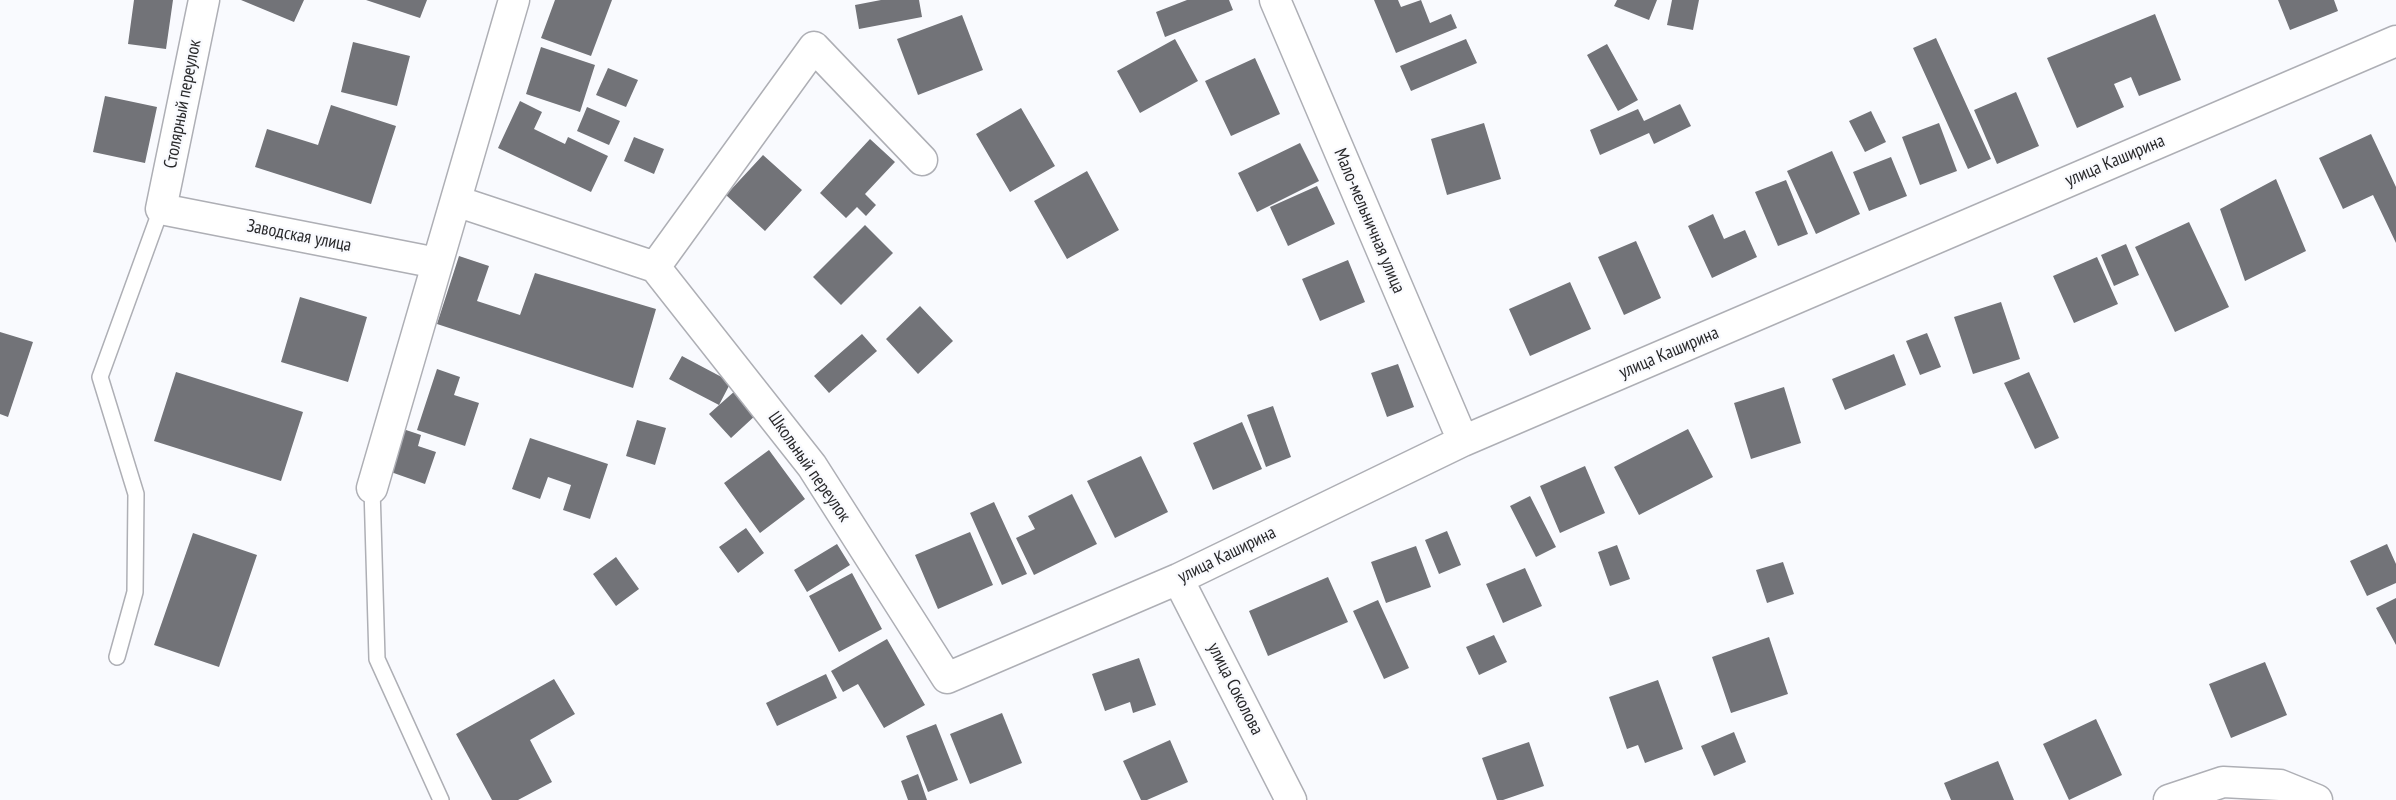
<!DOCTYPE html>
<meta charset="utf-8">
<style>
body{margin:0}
canvas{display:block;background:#f9fafe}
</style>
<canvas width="2396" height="800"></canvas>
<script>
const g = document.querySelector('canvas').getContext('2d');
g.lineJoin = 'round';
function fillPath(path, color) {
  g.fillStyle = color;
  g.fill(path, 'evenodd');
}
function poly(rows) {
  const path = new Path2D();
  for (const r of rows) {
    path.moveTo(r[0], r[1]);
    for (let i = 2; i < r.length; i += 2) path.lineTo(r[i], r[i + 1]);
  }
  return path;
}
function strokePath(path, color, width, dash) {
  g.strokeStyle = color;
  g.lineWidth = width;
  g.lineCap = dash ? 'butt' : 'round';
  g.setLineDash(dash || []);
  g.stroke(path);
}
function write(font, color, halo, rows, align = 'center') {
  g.font = font + ' "PT Sans Narrow",sans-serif';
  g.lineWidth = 4.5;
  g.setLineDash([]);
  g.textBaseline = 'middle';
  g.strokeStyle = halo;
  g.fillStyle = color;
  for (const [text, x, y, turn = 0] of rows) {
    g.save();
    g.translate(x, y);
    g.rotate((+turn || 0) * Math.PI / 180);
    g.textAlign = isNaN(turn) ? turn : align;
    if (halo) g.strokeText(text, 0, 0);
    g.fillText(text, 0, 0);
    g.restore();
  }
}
const building = poly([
 [134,0,173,0,166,49,128,44],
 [241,0,304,0,294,22],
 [366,0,427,0,420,18],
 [555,0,612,0,591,56,541,38],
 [881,0,919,0,922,17,859,29,855,5],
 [1187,0,1229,0,1233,10,1165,37,1156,12],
 [1374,0,1398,0,1401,7,1421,0,1430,23,1451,14,1457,28,1396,53],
 [1617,0,1657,0,1649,20,1614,6],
 [1672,0,1699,0,1693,30,1667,25],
 [2278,0,2334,0,2338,11,2290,30],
 [2155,14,2181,80,2139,96,2131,77,2114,84,2124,107,2077,128,2047,58],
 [962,15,983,70,918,95,897,39],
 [1936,38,1991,159,1968,169,1913,48],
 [1175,39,1198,81,1140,113,1117,71],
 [1466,39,1477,63,1411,91,1400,66],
 [353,42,410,56,397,106,341,92],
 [1607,44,1638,100,1618,111,1587,55],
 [541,47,595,65,580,112,526,94],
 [1255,58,1280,114,1231,136,1205,81],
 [608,68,638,80,626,107,596,95],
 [2016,92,2039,146,1997,164,1974,110],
 [105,96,157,107,145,163,93,152],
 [520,101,542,112,534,129,565,144,568,137,608,156,591,192,498,148],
 [1680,104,1691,126,1654,144,1649,133,1600,155,1590,130,1638,109,1644,121],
 [331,105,396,126,371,204,255,167,267,129,318,145],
 [587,107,620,121,609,145,577,131],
 [1021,108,1055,166,1010,192,976,134],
 [1871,111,1886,142,1865,152,1849,121],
 [1484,123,1501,179,1447,195,1431,139],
 [1939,123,1957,171,1920,185,1902,137],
 [2371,134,2396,187,2396,243,2373,195,2343,209,2319,158],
 [634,137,664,149,654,174,624,161],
 [870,139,895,162,865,194,876,205,866,216,857,207,846,218,820,193],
 [1300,143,1319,181,1257,212,1238,173],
 [1832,151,1860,214,1816,234,1787,171],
 [763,155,802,190,765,231,726,195],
 [1891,157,1907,196,1869,211,1853,172],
 [1087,171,1119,230,1067,259,1034,201],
 [2276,179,2306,251,2245,281,2220,209],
 [1786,180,1808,234,1778,246,1755,192],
 [1317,186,1335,224,1288,246,1270,207],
 [1713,214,1724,239,1745,230,1757,257,1712,278,1688,226],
 [2189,222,2229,307,2175,332,2135,247],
 [865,225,893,253,841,305,813,277],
 [1636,241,1661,298,1624,315,1598,257],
 [2126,244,2139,275,2114,286,2101,255],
 [459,256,489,266,477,301,520,315,535,273,656,309,633,388,437,324],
 [2097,257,2118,304,2074,323,2053,276],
 [1348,260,1365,302,1320,321,1302,279],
 [1570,282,1591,329,1530,356,1509,309],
 [300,297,367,317,348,382,281,362],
 [2001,302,2020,359,1973,374,1954,317],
 [920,306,953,341,918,374,886,339],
 [0,332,33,342,8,417,0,414],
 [1927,333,1941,367,1920,375,1906,341],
 [862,334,877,351,829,393,814,376],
 [1894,354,1906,385,1845,410,1832,379],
 [682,356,731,382,719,405,669,379],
 [1398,364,1414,407,1387,417,1371,373],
 [437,369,460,377,454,395,479,403,465,446,417,430],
 [176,372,303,412,281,481,154,441],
 [2029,372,2059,438,2035,449,2004,383],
 [1784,387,1801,443,1751,459,1734,403],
 [736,390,757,414,731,438,709,414],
 [1273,406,1291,457,1266,467,1247,415],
 [637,420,666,428,655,465,626,456],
 [1242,422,1262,469,1213,490,1193,443],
 [403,429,421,435,418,446,436,452,425,484,388,471],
 [1688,429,1713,477,1639,515,1614,467],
 [530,438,608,464,590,519,563,510,571,485,548,477,540,499,512,489],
 [769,450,805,499,760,533,724,483],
 [1141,456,1168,512,1115,538,1087,481],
 [1585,466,1605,513,1560,533,1540,486],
 [1072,494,1097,544,1034,575,1016,538,1035,529,1028,516],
 [1530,496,1556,547,1536,557,1510,506],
 [994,502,1027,574,1002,585,970,513],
 [746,528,764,553,738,573,719,547],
 [1447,531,1461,565,1439,574,1425,540],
 [970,532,993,585,938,609,915,555],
 [193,533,257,555,219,667,154,645],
 [837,544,850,565,807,592,794,570],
 [2387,544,2396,564,2396,583,2367,596,2350,561],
 [1617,545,1630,579,1610,586,1598,552],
 [1416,546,1431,587,1386,603,1371,562],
 [616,557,639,589,616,606,593,574],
 [1783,562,1794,594,1767,603,1756,570],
 [1525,568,1542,606,1503,623,1486,584],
 [852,573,882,629,839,652,809,596],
 [1328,577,1348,622,1268,656,1249,611],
 [2396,598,2396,645,2376,608],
 [1378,600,1409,668,1384,679,1353,611],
 [1494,635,1507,662,1479,675,1466,647],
 [1769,637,1788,694,1731,713,1712,657],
 [887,639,925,705,884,728,858,684,843,692,831,671],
 [1139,658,1156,705,1133,713,1130,702,1105,711,1092,674],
 [2265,662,2287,715,2231,738,2209,684],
 [826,674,837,698,777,726,766,703],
 [554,679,575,714,530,740,552,782,518,800,492,800,456,734],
 [1658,680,1683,749,1645,763,1638,745,1627,749,1609,697],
 [1002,713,1022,763,970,784,950,734],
 [2096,719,2122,775,2069,800,2043,744],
 [936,724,958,780,928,792,906,736],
 [1734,732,1746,762,1714,776,1701,746],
 [1170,740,1188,782,1147,800,1141,800,1123,761],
 [1529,742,1544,786,1503,800,1497,800,1482,758],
 [1998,761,2014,800,1951,800,1944,783],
 [918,774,927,800,908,800,901,781]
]);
const lane = poly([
 [372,488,377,659,441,800],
 [117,657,135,592,136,494,100,377,161,209]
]);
const street = poly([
 [204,0,161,209,437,263],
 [1275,0,1463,441],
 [456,201,655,267,812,466,947,678,1178,579,1463,441,2396,41],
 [655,267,814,47,922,160],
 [372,488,514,0],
 [1178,579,1291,800],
 [2169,800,2223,782,2280,785,2317,800]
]);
const streetNames = [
 ["Столярный переулок",183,104,-79],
 ["улица Каширина",2115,161,-23],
 ["Мало-мельничная улица",1369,221,67],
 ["Заводская улица",299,236,11],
 ["улица Каширина",1669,353,-23],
 ["Школьный переулок",809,467,55],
 ["улица Каширина",1227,555,-26],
 ["улица Соколова",1235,689,63]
];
fillPath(building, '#727378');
strokePath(lane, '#aeafb5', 18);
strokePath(street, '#aeafb5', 33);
strokePath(lane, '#fff', 15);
strokePath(street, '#fff', 30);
write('18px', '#29292b', '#f9fafe', streetNames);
</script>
